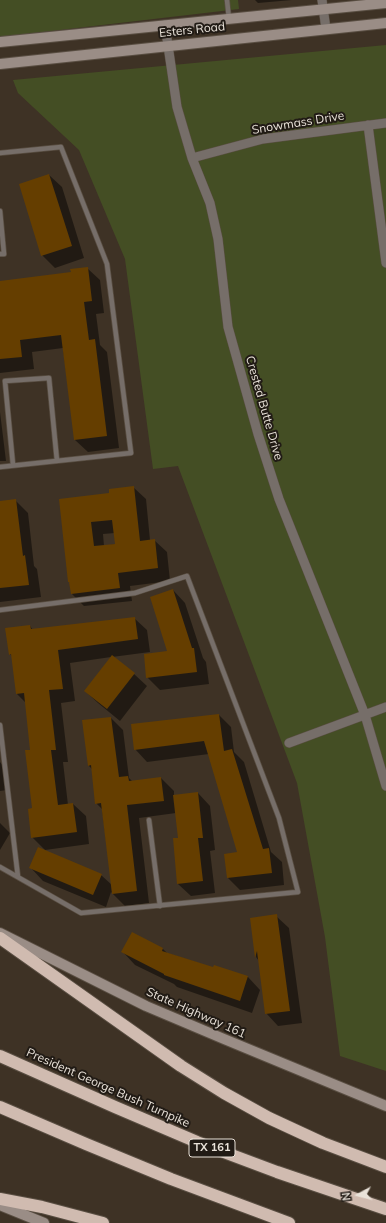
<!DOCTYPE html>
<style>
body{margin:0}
#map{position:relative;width:386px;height:1223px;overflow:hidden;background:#3e3225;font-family:Mulish,sans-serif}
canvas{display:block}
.north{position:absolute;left:338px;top:1175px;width:40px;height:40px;-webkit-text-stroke:3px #211b15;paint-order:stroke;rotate:263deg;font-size:11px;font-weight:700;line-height:16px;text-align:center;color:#e9e2d9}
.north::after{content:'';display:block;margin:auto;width:14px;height:18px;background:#e9e2d9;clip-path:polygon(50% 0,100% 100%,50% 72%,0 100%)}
</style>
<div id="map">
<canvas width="386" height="1223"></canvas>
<div class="north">N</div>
</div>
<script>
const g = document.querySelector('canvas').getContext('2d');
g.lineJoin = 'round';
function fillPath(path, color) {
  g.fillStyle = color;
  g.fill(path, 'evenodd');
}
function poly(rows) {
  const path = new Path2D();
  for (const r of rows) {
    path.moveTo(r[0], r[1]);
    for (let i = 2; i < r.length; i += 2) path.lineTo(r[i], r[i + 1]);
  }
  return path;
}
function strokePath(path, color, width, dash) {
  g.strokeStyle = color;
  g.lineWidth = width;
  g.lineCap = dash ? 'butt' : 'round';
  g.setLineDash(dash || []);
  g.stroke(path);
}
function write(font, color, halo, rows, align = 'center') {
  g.font = font + ' Mulish,sans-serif';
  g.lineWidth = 4;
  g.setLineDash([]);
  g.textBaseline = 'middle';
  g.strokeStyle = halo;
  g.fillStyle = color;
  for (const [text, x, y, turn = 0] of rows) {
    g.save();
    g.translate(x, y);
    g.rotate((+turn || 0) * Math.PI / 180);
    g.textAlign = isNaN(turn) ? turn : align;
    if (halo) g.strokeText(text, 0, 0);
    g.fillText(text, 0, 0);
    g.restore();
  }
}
const green = poly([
 [0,0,238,0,239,9,0,37],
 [386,45,386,1071,340,1056,325,937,297,783,178,466,153,469,125,259,79,150,18,93,13,80]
]);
const shadow = poly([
 [255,0,292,0,258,3],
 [49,175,62,187,84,258,55,268,42,255],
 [87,268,100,280,104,313,96,314,100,345,107,352,119,448,88,452,75,440,63,348,32,352,34,369,0,373,0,282,72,273],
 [0,412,6,461,0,461],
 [133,487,146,499,150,540,154,540,167,552,170,581,130,586,132,601,84,606,72,594,71,584,69,582,60,500,111,494],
 [115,533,116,544,104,546,103,534],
 [15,500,28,513,34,566,37,569,41,597,0,602,0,502],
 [173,590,185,603,203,658,206,662,209,684,160,690,147,677,168,652],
 [134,618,147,630,150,652,112,657,134,674,147,686,120,721,98,703,85,691,111,657,70,663,75,701,61,703,68,762,63,762,68,805,73,804,86,816,89,844,45,850,32,837,33,809,31,751,26,703,17,694,13,657,10,654,30,626,33,630],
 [219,715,231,727,234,752,244,762,271,852,282,862,284,885,240,890,228,878,238,853,209,754,147,762,135,749],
 [111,718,123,730,129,778,133,782,161,778,174,791,174,796,198,793,210,806,215,850,210,851,215,893,191,896,178,884,179,839,176,813,139,818,149,903,125,906,111,892,106,907,43,881,31,868,101,875,112,885,102,809,96,803,92,769,88,765],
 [0,762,4,767,7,790,0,791],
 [0,823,10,833,0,850],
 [276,916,289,928,302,1023,278,1026,266,1013,259,961,256,957,251,919],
 [132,933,163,949,167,953,214,968,215,966,248,977,260,990,252,1013,177,987,174,984,135,965,123,952]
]);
const building = poly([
 [49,174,72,246,41,256,19,184],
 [88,267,92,301,84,302,89,340,95,339,107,436,74,440,61,335,20,340,22,357,0,359,0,281,71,272,70,269],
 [134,486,140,541,155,539,158,568,118,573,120,588,71,594,69,582,68,582,59,499,109,493,109,489],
 [112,520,115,544,94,546,91,522],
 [16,499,23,556,25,555,29,585,0,588,0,501],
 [173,589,192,648,194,648,197,672,146,678,144,654,167,651,150,597],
 [135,617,138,639,58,650,63,689,49,690,56,750,51,750,58,805,73,803,77,832,31,838,28,809,32,808,25,750,30,750,24,693,16,694,11,654,9,655,5,628,30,625,31,629],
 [112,655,135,673,107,709,84,691],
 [219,714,224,751,232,749,263,849,269,848,272,873,227,878,224,854,237,852,204,741,134,750,131,724],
 [111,717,119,777,128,776,129,781,161,777,164,801,127,805,137,891,112,894,101,803,95,804,91,765,88,766,82,720],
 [198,792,203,838,198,838,203,881,177,884,173,838,178,838,173,795],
 [38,847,102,874,93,895,29,868],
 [277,914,290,1011,265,1014,257,951,255,958,250,918],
 [132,932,163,948,162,951,213,967,214,965,248,976,240,1001,164,975,164,974,121,952]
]);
const service = poly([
 [227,0,229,19],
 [0,153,61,147,107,264,131,453,0,467],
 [0,211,4,254,0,254],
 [13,465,5,381,49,378,57,461],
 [0,610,135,593,187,576,279,818,298,892,81,913,0,867],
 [0,725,18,877],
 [149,820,160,906]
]);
const minor = poly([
 [322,0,326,29],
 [165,25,177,107,192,158,210,203,218,239,228,327,258,434,279,499,365,715,386,786],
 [368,125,386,263],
 [192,158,263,139,386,123],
 [289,743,386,707]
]);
const secondary = poly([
 [0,42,386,3],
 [0,64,386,23],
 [0,933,146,1006,224,1039,386,1106],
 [0,1205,44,1223]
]);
const motorway = poly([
 [0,938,181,1066,224,1093,269,1118,323,1143,386,1167],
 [0,1056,115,1107,197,1142,277,1172,386,1209],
 [0,1107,86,1144,171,1179,289,1223],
 [0,1199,42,1207,103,1223]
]);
const shields = [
 [212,1148,46]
];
const shieldNames = [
 ["TX 161",212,1148]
];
const streetNames = [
 ["Esters Road",192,30,-6],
 ["Snowmass Drive",298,123,-9],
 ["Crested Butte Drive",264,408,74],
 ["State Highway 161",196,1013,24],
 ["President George Bush Turnpike",108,1088,24]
];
fillPath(green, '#444e24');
fillPath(shadow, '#0007');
fillPath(building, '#653e00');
strokePath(service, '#594e42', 6);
strokePath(minor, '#594e42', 10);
strokePath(secondary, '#594e42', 12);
strokePath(motorway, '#594e42', 14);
strokePath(service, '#766e69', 4.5);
strokePath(minor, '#766e69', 9);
strokePath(secondary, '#9a8d86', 10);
strokePath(motorway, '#d0bbb0', 12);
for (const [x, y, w] of shields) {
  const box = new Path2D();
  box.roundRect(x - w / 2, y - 9, w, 18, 3);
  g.fillStyle = '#211b15';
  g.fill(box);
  strokePath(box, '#e9e2d9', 1);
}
write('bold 11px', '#e9e2d9', null, shieldNames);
write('12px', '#e9e2d9', '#211b15', streetNames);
</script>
